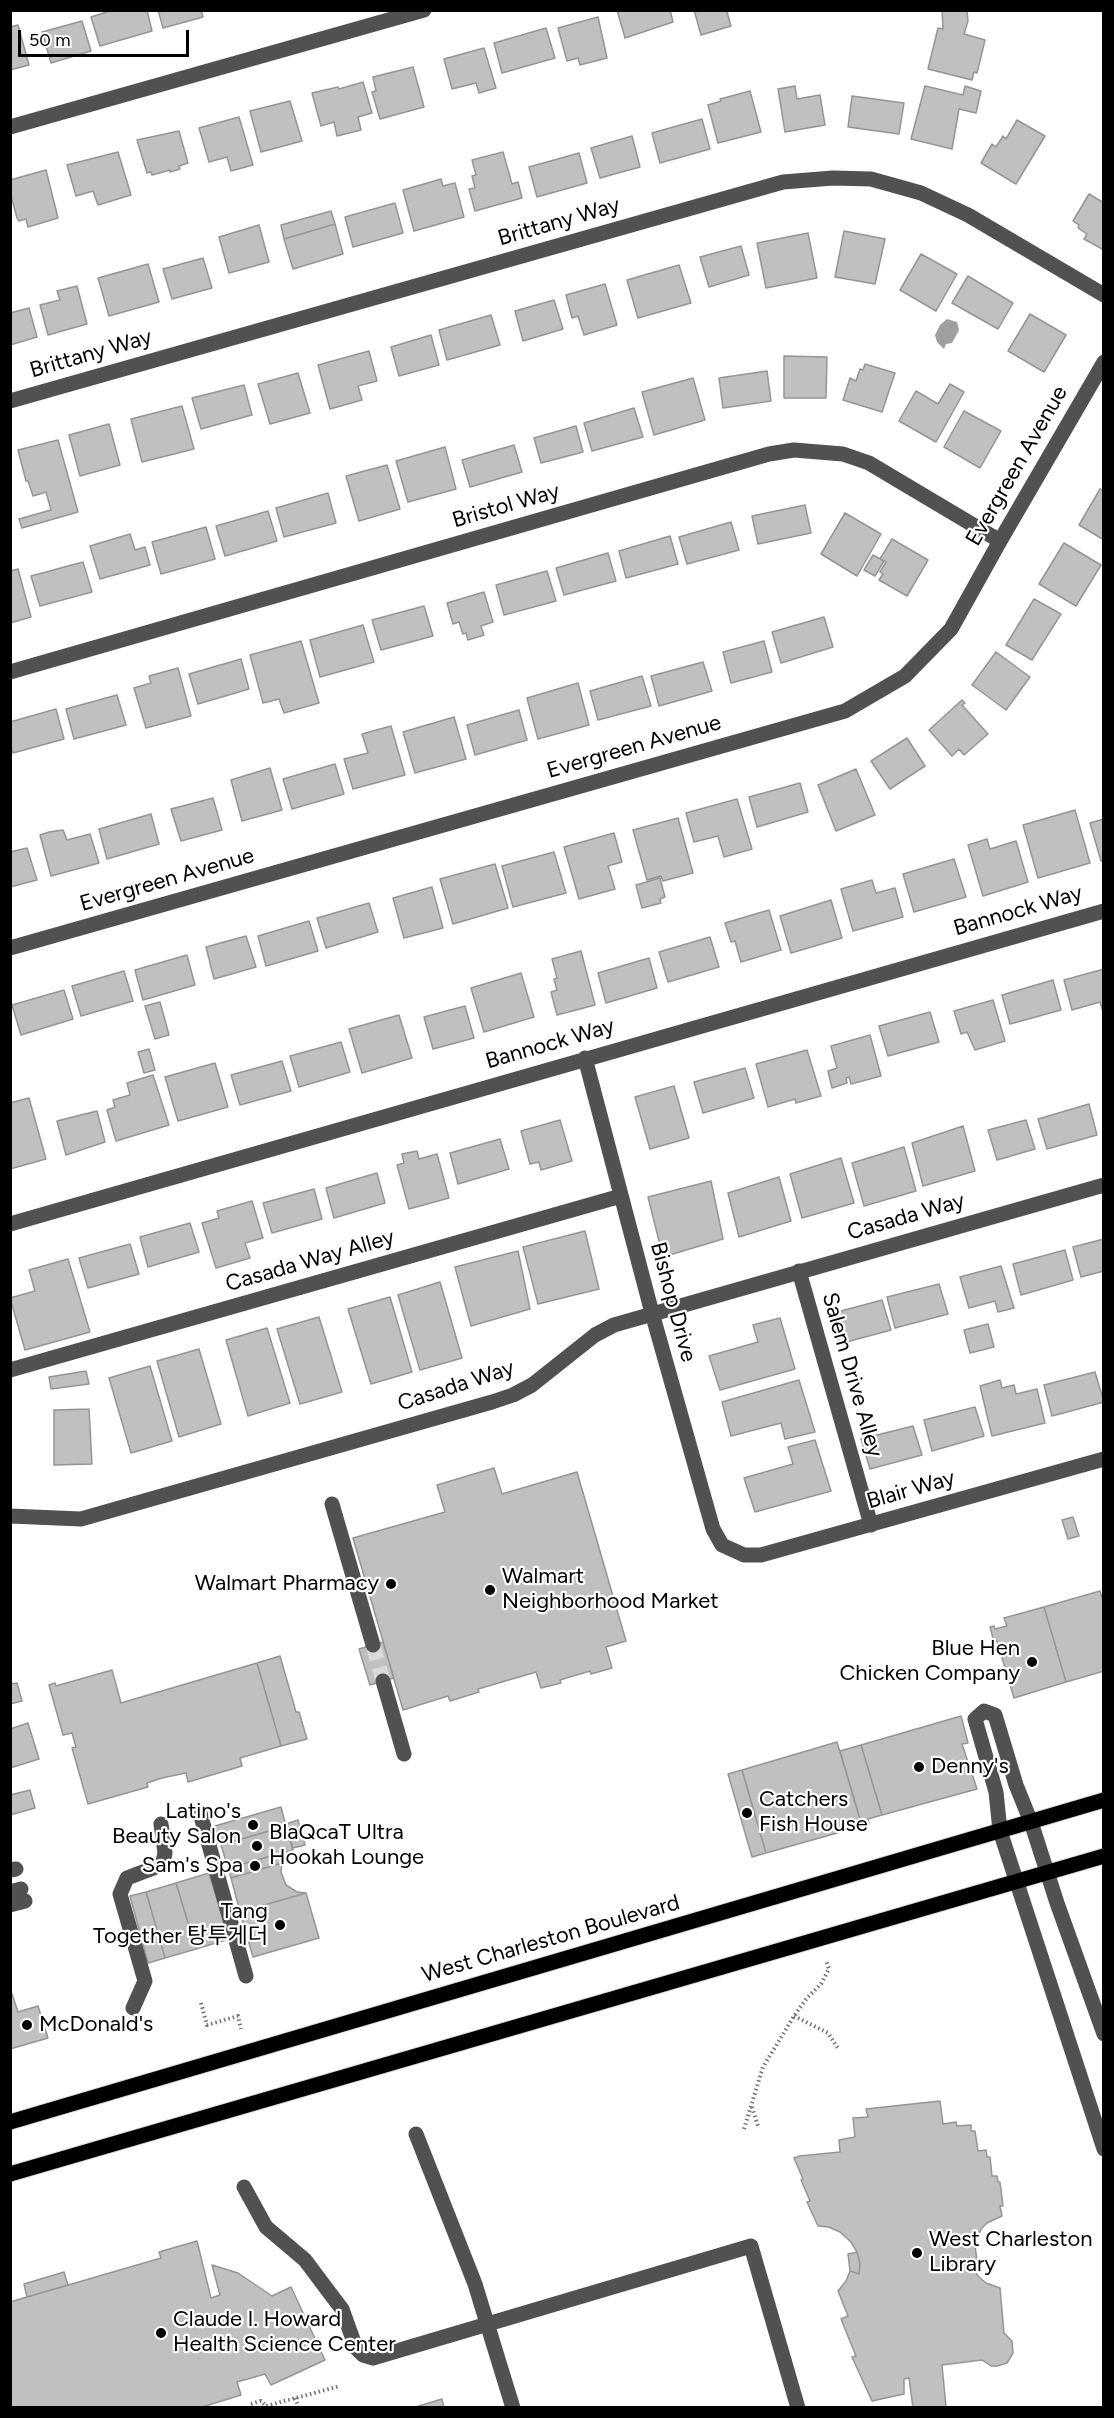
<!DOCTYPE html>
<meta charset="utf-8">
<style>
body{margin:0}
#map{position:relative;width:1114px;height:2418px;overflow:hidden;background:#fff;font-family:Figtree,sans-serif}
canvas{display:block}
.frame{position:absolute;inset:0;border:12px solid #000;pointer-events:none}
.scale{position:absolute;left:18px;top:30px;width:171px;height:27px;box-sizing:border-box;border:3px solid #000;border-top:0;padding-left:8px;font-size:18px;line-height:21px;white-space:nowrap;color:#000;-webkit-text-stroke:4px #fff;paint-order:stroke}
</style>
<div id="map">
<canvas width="1114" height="2418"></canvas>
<div class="frame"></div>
<div class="scale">50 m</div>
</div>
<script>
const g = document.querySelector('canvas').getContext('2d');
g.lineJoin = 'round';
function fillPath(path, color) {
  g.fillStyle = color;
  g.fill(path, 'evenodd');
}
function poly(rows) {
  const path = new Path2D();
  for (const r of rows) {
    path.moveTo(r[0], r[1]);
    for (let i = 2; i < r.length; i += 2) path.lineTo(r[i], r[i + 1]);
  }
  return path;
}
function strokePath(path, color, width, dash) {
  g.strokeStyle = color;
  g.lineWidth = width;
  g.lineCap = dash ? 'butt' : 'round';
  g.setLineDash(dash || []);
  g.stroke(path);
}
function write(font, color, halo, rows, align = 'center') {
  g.font = font + ' Figtree,"Noto Sans KR",sans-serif';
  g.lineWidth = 4.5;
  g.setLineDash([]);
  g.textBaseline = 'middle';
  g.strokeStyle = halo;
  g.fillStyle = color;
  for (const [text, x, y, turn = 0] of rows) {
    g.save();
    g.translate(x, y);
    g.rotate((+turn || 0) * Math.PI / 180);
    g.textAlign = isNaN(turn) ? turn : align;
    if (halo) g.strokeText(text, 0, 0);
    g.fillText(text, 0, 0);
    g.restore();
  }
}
const water = poly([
 [947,319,957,322,959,330,952,343,946,344,944,349,937,342,935,335,940,325]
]);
const building = poly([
 [113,10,147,10,152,31,100,46,91,17,113,10],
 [158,10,201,10,203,17,163,28,158,10],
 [617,10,670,10,673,22,625,38,617,10],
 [694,10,733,10,727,12,731,26,701,35,694,10],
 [942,10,967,10,968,21,964,34,985,40,977,73,974,72,972,80,928,69,938,28,943,29,942,10],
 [598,17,607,58,580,65,578,58,567,61,558,28,598,17],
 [82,21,91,51,51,63,42,32,82,21],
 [18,25,29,65,10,70,10,27,18,25],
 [546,28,555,58,502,73,494,43,546,28],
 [484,48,496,88,479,93,476,83,452,89,444,59,484,48],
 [413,67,424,107,380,119,372,92,376,91,373,77,413,67],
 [363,82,372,113,358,117,361,130,337,136,334,122,321,126,312,93,338,87,339,89,363,82],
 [795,86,797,99,820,95,825,125,785,132,778,89,795,86],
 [925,86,963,95,965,86,981,91,976,113,959,109,952,149,911,139,925,86],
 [750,91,761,132,718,143,708,105,721,101,720,99,750,91],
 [852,96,904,103,899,134,848,127,852,96],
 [290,101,302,141,261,152,250,111,290,101],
 [239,117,253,165,231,171,227,157,209,162,199,128,239,117],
 [702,119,710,149,660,163,652,133,702,119],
 [1017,120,1045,136,1016,184,981,163,992,144,996,147,1003,136,1006,139,1017,120],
 [179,131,188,163,179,166,180,169,170,172,170,170,152,175,151,172,147,173,137,140,179,131],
 [632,136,640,167,600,178,591,148,632,136],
 [118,152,131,195,98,205,93,191,76,196,67,165,118,152],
 [503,152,512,184,518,182,522,198,475,211,469,189,475,188,472,176,476,175,472,160,503,152],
 [579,153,587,183,537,197,529,167,579,153],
 [46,170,58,218,28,227,26,219,19,221,17,218,10,192,10,180,46,170],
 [441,179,443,186,455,183,464,217,414,231,403,190,441,179],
 [1089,194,1104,203,1104,250,1084,239,1087,234,1078,228,1079,225,1073,221,1089,194],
 [395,203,403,233,353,247,345,217,395,203],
 [331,211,335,224,284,239,281,225,331,211],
 [335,224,343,254,293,269,284,239,335,224],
 [259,225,269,262,229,273,219,237,259,225],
 [844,231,885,239,875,284,835,277,844,231],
 [808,233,817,278,766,288,757,243,808,233],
 [741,246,749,275,709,287,700,257,741,246],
 [921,254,957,274,936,311,900,290,921,254],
 [203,258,212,288,172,299,163,269,203,258],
 [148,264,159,302,109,316,98,278,148,264],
 [679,265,691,303,638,318,627,280,679,265],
 [968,276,1013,303,998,329,952,303,968,276],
 [605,284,617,325,584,335,578,316,572,318,566,295,605,284],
 [77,286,87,324,48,335,40,305,60,300,57,291,77,286],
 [554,300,563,329,523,341,515,311,554,300],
 [29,308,37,337,10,345,10,313,29,308],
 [1030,314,1066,335,1044,372,1008,351,1030,314],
 [491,315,500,345,447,360,439,330,491,315],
 [431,335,439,365,399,376,391,347,431,335],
 [369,351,377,381,358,386,362,400,330,409,318,365,369,351],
 [784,356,827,357,826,398,784,398,784,356],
 [865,364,895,373,882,412,843,400,850,378,856,381,860,369,863,370,865,364],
 [767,371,771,401,723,408,719,378,767,371],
 [298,373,310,413,270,424,258,384,298,373],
 [693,378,705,420,654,435,642,392,693,378],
 [950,384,964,392,936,442,899,421,916,391,938,404,950,384],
 [244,385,252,415,201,429,192,398,244,385],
 [182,406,194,449,142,462,131,419,182,406],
 [634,408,643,437,592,451,584,423,634,408],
 [964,411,1001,431,980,468,944,447,964,411],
 [109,424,120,465,80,476,69,435,109,424],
 [576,426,583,452,541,463,534,438,576,426],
 [58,440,78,512,22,528,19,519,51,510,46,492,33,496,28,481,26,481,18,450,58,440],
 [514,445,522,472,470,487,462,460,514,445],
 [445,447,456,489,408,502,396,461,445,447],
 [387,465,400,509,359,521,346,476,387,465],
 [1100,489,1104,491,1104,540,1079,525,1100,489],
 [328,493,336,523,284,537,276,508,328,493],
 [805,505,811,533,758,544,752,516,805,505],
 [268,511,277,541,225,556,216,526,268,511],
 [845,513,881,534,857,576,821,554,845,513],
 [731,522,739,550,687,564,679,537,731,522],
 [206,527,215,559,161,574,152,542,206,527],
 [130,534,135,550,145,547,150,565,100,579,90,546,130,534],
 [670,536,678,564,626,578,619,551,670,536],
 [892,539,928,560,907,596,879,580,883,574,880,572,886,562,880,559,892,539],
 [1064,543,1101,565,1076,606,1039,584,1064,543],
 [608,553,616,581,564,595,556,568,608,553],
 [873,555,884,561,875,576,864,570,873,555],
 [83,562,92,592,40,606,31,576,83,562],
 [18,569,31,617,10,623,10,571,18,569],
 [547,571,556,601,504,615,496,585,547,571],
 [484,592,493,622,481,626,484,635,468,640,466,633,463,634,459,622,453,624,447,603,484,592],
 [1034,599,1061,614,1032,660,1006,645,1034,599],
 [424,606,433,636,381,650,372,620,424,606],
 [824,617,833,647,781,663,772,632,824,617],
 [363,625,374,662,320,677,310,640,363,625],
 [301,641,319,703,284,713,279,699,263,703,250,655,301,641],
 [764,641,772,672,731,683,723,652,764,641],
 [996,652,1030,677,1006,710,972,685,996,652],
 [241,659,249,689,198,704,189,674,241,659],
 [703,662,712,691,659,706,651,676,703,662],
 [178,668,191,716,146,728,134,688,151,683,149,676,178,668],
 [642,676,651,706,598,720,590,691,642,676],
 [578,683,589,725,538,739,527,698,578,683],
 [117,695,126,725,74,739,66,709,117,695],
 [962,700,965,703,962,705,988,734,964,755,959,749,952,756,929,730,962,700],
 [56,709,64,739,13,753,10,745,10,722,56,709],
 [519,710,527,740,475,755,467,725,519,710],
 [454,717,466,759,415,773,403,732,454,717],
 [391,726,405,775,353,789,344,759,368,753,362,734,391,726],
 [907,738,925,766,890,789,871,761,907,738],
 [335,764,344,794,292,809,283,779,335,764],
 [270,768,282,810,242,821,231,780,270,768],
 [856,769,875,815,836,831,818,785,856,769],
 [800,783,808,812,757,827,749,797,800,783],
 [213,798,222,830,181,841,171,809,213,798],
 [737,799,752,849,724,857,718,836,694,842,686,813,737,799],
 [1075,810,1090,863,1038,878,1023,825,1075,810],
 [151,814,159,844,107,859,99,829,151,814],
 [678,818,693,873,663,881,661,876,647,880,633,830,678,818],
 [1104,819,1104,860,1101,861,1090,823,1104,819],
 [63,830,67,840,90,834,99,863,51,876,40,835,49,832,63,830],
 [614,833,622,862,608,866,615,889,579,899,564,847,614,833],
 [987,839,990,849,1016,841,1028,882,983,896,968,845,987,839],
 [27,848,37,880,10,887,10,852,27,848],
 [554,852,566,893,513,907,502,866,554,852],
 [954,859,966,897,914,912,903,874,954,859],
 [495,864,508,908,453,924,440,879,495,864],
 [660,878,665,897,660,899,661,903,642,908,636,885,660,878],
 [872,880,876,893,895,888,903,917,853,931,841,889,872,880],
 [432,887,443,928,404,938,393,898,432,887],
 [831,900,842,938,791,953,780,916,831,900],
 [369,903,378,932,326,948,317,918,369,903],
 [769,910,781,950,741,962,735,941,731,942,725,923,769,910],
 [309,921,318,951,266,966,258,936,309,921],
 [246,936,256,967,214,979,206,947,246,936],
 [710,937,719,967,668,982,659,952,710,937],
 [581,951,595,1005,557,1015,551,992,557,990,554,979,557,978,552,959,581,951],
 [187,955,195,985,143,1000,135,970,187,955],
 [649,958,657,988,606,1003,598,973,649,958],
 [1104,969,1104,1015,1100,1002,1072,1010,1064,980,1104,969],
 [124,971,133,1001,81,1016,72,986,124,971],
 [521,973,534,1017,484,1032,471,988,521,973],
 [1053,980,1061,1010,1010,1024,1002,995,1053,980],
 [64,990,73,1019,21,1035,12,1005,64,990],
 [993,1000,1005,1041,975,1050,967,1032,961,1034,954,1011,993,1000],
 [160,1002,169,1035,155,1039,145,1006,160,1002],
 [465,1006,474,1038,433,1049,424,1017,465,1006],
 [930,1012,939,1042,888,1056,879,1026,930,1012],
 [399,1015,412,1058,362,1073,349,1029,399,1015],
 [870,1035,881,1076,851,1084,849,1077,846,1078,847,1083,832,1088,828,1071,837,1068,831,1046,870,1035],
 [341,1042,350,1072,299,1087,290,1056,341,1042],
 [149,1049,155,1070,144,1073,138,1052,149,1049],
 [807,1050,821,1096,796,1103,795,1099,768,1107,756,1064,807,1050],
 [282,1061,291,1091,240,1105,231,1075,282,1061],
 [215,1063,228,1107,178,1121,165,1077,215,1063],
 [745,1068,754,1098,703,1113,694,1082,745,1068],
 [153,1075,169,1125,116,1141,107,1110,115,1107,113,1100,130,1095,127,1083,153,1075],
 [674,1086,689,1138,650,1149,635,1097,674,1086],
 [29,1098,46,1159,10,1169,10,1103,29,1098],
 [1089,1104,1097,1135,1047,1149,1038,1119,1089,1104],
 [97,1111,105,1142,66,1155,57,1121,97,1111],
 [560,1120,572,1161,541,1170,539,1162,530,1164,521,1131,560,1120],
 [1026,1120,1035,1149,997,1160,988,1130,1026,1120],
 [963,1126,975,1171,923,1186,912,1143,963,1126],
 [500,1139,509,1169,458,1184,450,1153,500,1139],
 [904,1147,916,1191,864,1206,852,1163,904,1147],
 [417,1151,419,1159,437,1154,449,1198,409,1209,397,1165,404,1163,402,1154,417,1151],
 [841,1158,854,1203,802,1218,790,1174,841,1158],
 [377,1173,385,1203,334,1218,326,1188,377,1173],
 [779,1177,791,1221,739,1237,728,1193,779,1177],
 [711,1181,723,1239,663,1257,648,1197,711,1181],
 [314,1189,322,1219,272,1233,263,1203,314,1189],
 [252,1201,263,1238,245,1243,250,1258,216,1268,202,1223,219,1218,217,1211,252,1201],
 [190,1223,199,1252,148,1267,140,1237,190,1223],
 [585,1231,599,1289,538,1304,523,1247,585,1231],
 [1104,1239,1104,1271,1081,1277,1073,1247,1104,1239],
 [130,1244,139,1274,88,1288,79,1258,130,1244],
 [1065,1250,1073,1280,1021,1295,1013,1264,1065,1250],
 [518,1251,530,1309,471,1326,455,1267,518,1251],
 [68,1259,90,1332,25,1350,10,1298,35,1291,29,1270,68,1259],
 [1001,1266,1014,1308,998,1312,995,1301,969,1308,960,1277,1001,1266],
 [440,1282,462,1358,420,1370,398,1295,440,1282],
 [939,1284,948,1314,895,1328,887,1297,939,1284],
 [390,1297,412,1372,371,1384,348,1309,390,1297],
 [882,1300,891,1330,839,1344,830,1314,882,1300],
 [319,1317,342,1392,300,1404,277,1329,319,1317],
 [780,1318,795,1369,720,1390,709,1356,758,1342,753,1325,780,1318],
 [988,1324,994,1347,970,1353,964,1330,988,1324],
 [267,1328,290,1403,248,1416,226,1340,267,1328],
 [199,1349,221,1424,179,1437,157,1361,199,1349],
 [150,1366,172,1441,131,1453,109,1378,150,1366],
 [86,1371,89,1384,51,1389,49,1377,86,1371],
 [1095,1372,1104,1402,1052,1416,1044,1385,1095,1372],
 [799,1380,815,1432,785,1439,781,1423,731,1436,722,1402,799,1380],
 [1000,1380,1002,1388,1014,1385,1016,1394,1037,1389,1045,1423,992,1436,980,1386,1000,1380],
 [975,1407,984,1436,932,1451,924,1420,975,1407],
 [89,1409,92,1464,54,1465,54,1410,89,1409],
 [913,1426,922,1455,870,1469,861,1439,913,1426],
 [815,1440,831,1491,755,1512,744,1478,793,1464,788,1447,815,1440],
 [494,1468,502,1494,577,1472,626,1641,606,1647,612,1668,591,1674,590,1671,560,1680,561,1683,541,1688,536,1672,478,1689,479,1692,450,1701,448,1696,403,1710,353,1538,445,1512,437,1485,494,1468],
 [1073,1517,1079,1536,1068,1539,1062,1520,1073,1517],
 [1100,1591,1104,1604,1104,1671,1066,1682,1044,1607,1100,1591],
 [1044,1607,1066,1682,1014,1698,997,1641,994,1642,990,1627,994,1626,995,1629,1007,1626,1004,1618,1044,1607],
 [383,1642,394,1678,370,1685,359,1649,383,1642],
 [280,1656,296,1712,299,1712,307,1739,281,1746,257,1663,280,1656],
 [257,1663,281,1746,240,1758,242,1766,188,1782,186,1773,162,1778,147,1783,148,1787,88,1804,72,1748,76,1747,72,1733,63,1735,49,1685,55,1683,56,1686,112,1670,121,1703,257,1663],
 [17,1683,22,1701,10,1704,10,1684,17,1683],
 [961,1716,968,1743,962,1744,977,1789,882,1815,861,1745,961,1716],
 [28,1723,39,1759,10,1768,10,1729,28,1723],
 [837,1742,862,1826,766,1853,742,1770,837,1742],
 [861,1745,882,1815,868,1819,869,1824,862,1826,840,1751,861,1745],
 [742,1770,766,1853,752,1857,728,1774,742,1770],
 [30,1790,35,1808,10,1815,10,1795,30,1790],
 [281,1807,286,1826,221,1845,215,1826,281,1807],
 [298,1820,305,1845,293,1848,286,1824,298,1820],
 [286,1826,293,1850,228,1868,221,1845,286,1826],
 [293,1850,286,1855,282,1863,231,1878,228,1868,293,1850],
 [282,1863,281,1872,286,1885,297,1892,306,1893,240,1912,231,1878,282,1863],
 [209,1873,229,1939,196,1949,176,1883,209,1873],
 [176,1883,196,1949,165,1958,146,1892,176,1883],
 [146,1892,165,1958,148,1963,130,1896,146,1892],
 [306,1893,319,1938,253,1957,240,1912,306,1893],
 [10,1988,18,2012,38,2006,48,2038,10,2049,10,1988],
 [940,2101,943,2124,956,2122,957,2126,971,2125,971,2131,975,2131,978,2151,986,2150,987,2157,990,2157,992,2176,997,2176,998,2182,1000,2182,1003,2206,1000,2206,1002,2216,987,2223,981,2229,975,2246,977,2260,969,2261,978,2276,986,2283,1000,2288,1004,2333,1012,2341,1013,2353,1007,2363,997,2366,991,2366,982,2360,942,2365,946,2407,913,2408,909,2378,904,2379,904,2394,872,2401,852,2357,856,2356,841,2319,848,2316,838,2291,846,2281,850,2271,859,2274,860,2263,857,2252,851,2242,840,2232,829,2227,818,2226,807,2202,810,2201,801,2180,803,2179,794,2158,800,2156,840,2152,839,2140,855,2137,853,2118,868,2117,866,2109,940,2101],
 [197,2241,211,2298,220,2295,212,2265,238,2273,272,2296,291,2287,325,2360,271,2385,265,2374,237,2382,241,2395,199,2408,10,2408,10,2302,161,2258,159,2252,197,2241],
 [857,2252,860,2263,859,2274,850,2271,848,2254,857,2252],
 [64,2272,68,2285,27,2297,24,2284,64,2272],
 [442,2399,444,2408,412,2408,442,2399]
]);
const minorTunnel = poly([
 [373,1645,383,1681]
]);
const path = poly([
 [201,2003,207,2025,238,2016,241,2029],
 [794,2016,828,2033,839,2050],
 [752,2107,758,2126],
 [744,2129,763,2067,794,2016,807,1998,821,1984,829,1969,826,1960],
 [295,2398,299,2408],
 [251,2404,261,2401,266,2406,340,2386]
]);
const minor = poly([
 [10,127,424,10],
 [10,401,783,182,833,178,871,179,921,193,968,215,1104,295],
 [10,672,769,454,794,450,843,454,869,463,1000,541],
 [10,948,845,711,905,676,951,629,1000,541,1104,362],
 [585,1058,652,1313,713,1529,722,1545,744,1555,761,1555,1104,1459],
 [10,1224,1104,911],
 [799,1271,871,1525],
 [10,1370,621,1196],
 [332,1504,373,1645],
 [10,1516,81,1519,492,1402,513,1395,532,1385,595,1335,614,1325,1104,1185],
 [383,1681,404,1754],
 [200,1813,246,1976],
 [10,1870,16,1869],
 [10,1892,21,1889],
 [10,1905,25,1901],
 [133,2008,145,1981,120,1894,127,1878,156,1867,163,1862,165,1853,161,1824],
 [1104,2034,1057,1903,1031,1822,1016,1785,995,1715,984,1711,975,1719,996,1792,1000,1831,1104,2149],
 [416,2134,475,2284,513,2408],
 [244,2187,266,2227,305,2260,332,2296,342,2309,356,2348,363,2355,373,2358,751,2246,798,2408]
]);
const major = poly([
 [10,2122,1104,1800],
 [10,2174,1104,1856]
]);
const markers = [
 [391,1584,6,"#000"],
 [490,1590,6,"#000"],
 [1032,1662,6,"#000"],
 [919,1767,6,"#000"],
 [747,1813,6,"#000"],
 [253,1825,6,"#000"],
 [257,1846,6,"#000"],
 [255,1866,6,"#000"],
 [280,1925,6,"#000"],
 [27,2025,6,"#000"],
 [917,2253,6,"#000"],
 [161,2333,6,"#000"]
];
const streetNames = [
 ["Brittany Way",559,222,-16],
 ["Brittany Way",91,354,-16],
 ["Evergreen Avenue",1017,466,-60],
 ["Bristol Way",506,506,-16],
 ["Evergreen Avenue",634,747,-16],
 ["Evergreen Avenue",167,880,-16],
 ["Bannock Way",1018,911,-16],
 ["Bannock Way",550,1044,-16],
 ["Casada Way",906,1217,-16],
 ["Casada Way Alley",310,1261,-16],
 ["Bishop Drive",673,1302,75],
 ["Salem Drive Alley",852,1375,74],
 ["Casada Way",456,1386,-18],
 ["Blair Way",911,1490,-16],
 ["West Charleston Boulevard",551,1939,-16]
];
const poiNames = [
 ["Walmart",502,1577],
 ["Neighborhood Market",502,1602],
 ["Walmart Pharmacy",379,1584,"right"],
 ["Blue Hen",1020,1649,"right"],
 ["Chicken Company",1020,1674,"right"],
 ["Denny's",931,1767],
 ["Catchers",759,1800],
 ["Fish House",759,1825],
 ["Latino's",241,1812,"right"],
 ["Beauty Salon",241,1837,"right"],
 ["BlaQcaT Ultra",269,1833],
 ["Hookah Lounge",269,1858],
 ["Sam's Spa",243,1866,"right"],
 ["Tang",268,1912,"right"],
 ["Together 탕투게더",268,1937,"right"],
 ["McDonald's",39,2025],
 ["West Charleston",929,2240],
 ["Library",929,2265],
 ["Claude I. Howard",173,2320],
 ["Health Science Center",173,2345]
];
fillPath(water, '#9f9f9f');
fillPath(building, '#c0c0c0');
strokePath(building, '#959595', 1.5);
strokePath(minorTunnel, '#d9d9d9', 15, [15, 8]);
strokePath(major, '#dbdbdb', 17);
strokePath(path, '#737373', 4, [1.5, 3]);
strokePath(minor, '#515151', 15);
strokePath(major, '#000', 15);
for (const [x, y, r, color] of markers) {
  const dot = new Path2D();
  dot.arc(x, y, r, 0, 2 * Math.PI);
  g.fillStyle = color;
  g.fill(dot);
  strokePath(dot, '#fff', 2);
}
write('22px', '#000', '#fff', streetNames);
write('22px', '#000', '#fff', poiNames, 'left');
</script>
